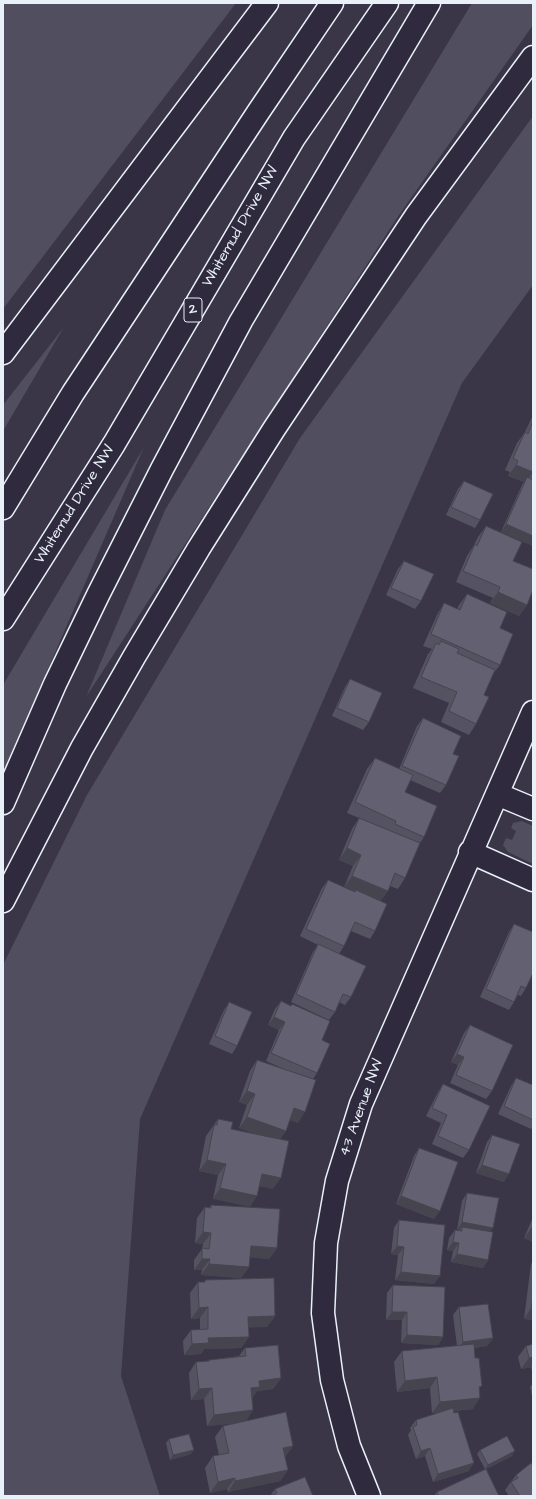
<!DOCTYPE html>
<style>
body{margin:0}
#map{position:relative;width:536px;height:1499px;overflow:hidden;background:#3a3648;font-family:"Architects Daughter",sans-serif}
canvas{display:block}
.frame{position:absolute;inset:0;border:4px solid #e8f1f8;pointer-events:none}
</style>
<div id="map">
<canvas width="536" height="1499"></canvas>
<div class="frame"></div>
</div>
<script>
const g = document.querySelector('canvas').getContext('2d');
g.lineJoin = 'round';
function fillPath(path, color) {
  g.fillStyle = color;
  g.fill(path, 'evenodd');
}
function poly(rows) {
  const path = new Path2D();
  for (const r of rows) {
    path.moveTo(r[0], r[1]);
    for (let i = 2; i < r.length; i += 2) path.lineTo(r[i], r[i + 1]);
  }
  return path;
}
function strokePath(path, color, width, dash) {
  g.strokeStyle = color;
  g.lineWidth = width;
  g.lineCap = dash ? 'butt' : 'round';
  g.setLineDash(dash || []);
  g.stroke(path);
}
function write(font, color, halo, rows, align = 'center') {
  g.font = font + ' "Architects Daughter",sans-serif';
  g.lineWidth = 3;
  g.setLineDash([]);
  g.textBaseline = 'middle';
  g.strokeStyle = halo;
  g.fillStyle = color;
  for (const [text, x, y, turn = 0] of rows) {
    g.save();
    g.translate(x, y);
    g.rotate((+turn || 0) * Math.PI / 180);
    g.textAlign = isNaN(turn) ? turn : align;
    if (halo) g.strokeText(text, 0, 0);
    g.fillText(text, 0, 0);
    g.restore();
  }
}
const green = poly([
 [3,3,236,3,3,309],
 [472,3,533,3,533,25,399,215,86,697,165,510],
 [533,116,533,285,462,383,140,1119,121,1376,160,1496,3,1496,3,965,87,795,300,438],
 [64,327,3,431,3,405],
 [144,447,3,773,3,685],
 [522,821,533,826,533,864,508,852,503,845,506,838,512,840,516,831,511,828,513,823]
]);
const minor = poly([
 [497,794,533,809],
 [470,852,533,880],
 [369,1496,349,1446,332,1380,323,1313,326,1243,337,1181,361,1104,533,712]
]);
const tertiary = poly([
 [3,901,82,748,134,657,199,548,274,429,416,216,533,57]
]);
const motorway = poly([
 [3,353,267,3],
 [3,508,73,393,259,111,332,3],
 [3,619,114,444,294,138,387,3],
 [3,803,55,684,98,595,162,469,241,321,429,3]
]);
const wall = poly([
 [533,415,533,546,501,532,522,485,524,482,508,476,510,472,505,470,517,443,525,432],
 [464,481,480,520,475,528,446,515,458,489],
 [486,526,513,561,527,605,519,616,490,603,493,598,456,582,467,556,474,545,478,537],
 [404,561,421,601,415,609,386,595,398,569],
 [467,594,500,628,500,665,493,674,484,695,476,724,469,735,441,722,449,703,413,688,428,654,432,649,423,646,437,615,444,603,457,609,459,605],
 [350,679,369,722,363,730,332,716,345,687],
 [423,718,453,754,446,785,440,793,410,780,405,792,424,837,420,843,405,878,398,889,390,886,388,891,380,901,375,931,370,939,351,931,344,946,339,954,351,997,345,1005,339,1002,335,1012,329,1020,291,1002,313,952,318,945,300,936,322,888,328,880,354,892,355,892,344,887,353,866,339,860,352,829,359,818,347,813,367,769,375,758,399,769,417,726],
 [514,924,526,988,521,996,518,995,514,1002,509,1010,480,997,509,932],
 [281,1001,291,1006,292,1004,322,1040,317,1073,313,1079,298,1123,290,1120,286,1131,280,1139,273,1189,260,1186,213,1199,218,1175,199,1171,206,1136,218,1119,231,1129,259,1135,239,1128,247,1105,239,1102,250,1071,257,1060,284,1069,266,1061,279,1030,268,1025,275,1009],
 [229,1002,237,1046,232,1054,209,1044,224,1010],
 [470,1025,492,1091,486,1099,450,1083,458,1065,451,1062,464,1033],
 [516,1078,533,1085,533,1127,531,1129,498,1114,511,1086],
 [443,1084,469,1150,463,1158,432,1144,441,1123,426,1116,438,1092],
 [492,1135,504,1182,476,1173,487,1142],
 [419,1148,434,1219,396,1204,414,1156],
 [467,1193,491,1232,488,1260,483,1268,451,1262,453,1251,447,1250,449,1238,455,1230,457,1230,462,1201],
 [211,1205,277,1248,269,1259,250,1257,249,1267,241,1278,201,1275,202,1270,194,1270,194,1260,202,1249,203,1244,195,1243,197,1218,205,1207,210,1207],
 [533,1217,533,1242,524,1238],
 [399,1220,434,1284,395,1280,398,1255,391,1254,394,1228],
 [533,1261,533,1320,524,1319,531,1264],
 [205,1280,275,1316,267,1327,249,1327,249,1337,241,1348,204,1349,201,1354,184,1355,183,1341,191,1330,200,1330,200,1318,191,1319,190,1293,198,1282,204,1282],
 [393,1285,443,1337,438,1345,401,1343,402,1320,386,1320,387,1293],
 [459,1307,493,1338,487,1346,474,1348,480,1390,473,1409,454,1411,469,1471,433,1482,425,1456,416,1459,408,1435,411,1430,410,1428,416,1420,438,1413,432,1413,430,1388,397,1392,394,1362,402,1351,457,1346,453,1315],
 [533,1344,533,1376,531,1367,521,1369,518,1357,526,1346],
 [245,1348,281,1378,273,1389,257,1391,252,1398,253,1410,246,1420,293,1446,285,1457,288,1470,280,1481,228,1492,227,1489,210,1493,205,1468,213,1456,219,1455,215,1437,223,1426,236,1423,207,1426,204,1399,191,1400,189,1373,196,1362,208,1361,209,1360,239,1356],
 [533,1383,533,1400,530,1387],
 [169,1439,191,1454,170,1460,166,1443],
 [480,1450,512,1456,486,1469,499,1496,434,1496,437,1492,485,1469,477,1454],
 [516,1475,533,1496,509,1496,505,1490],
 [275,1489,313,1496,270,1496]
]);
const shadedWall = poly([
 [516,465,533,472,526,483,527,477,524,482,508,476],
 [506,524,533,536,533,546,501,532],
 [498,592,527,605,519,616,490,603],
 [347,848,361,855,353,866,339,860],
 [352,876,388,891,380,902,356,890,355,892,344,887],
 [274,1017,285,1022,279,1030,268,1025],
 [457,1054,464,1057,458,1065,451,1062],
 [247,1091,255,1094,247,1105,239,1102],
 [294,1108,305,1112,298,1123,286,1119],
 [247,1117,286,1131,278,1142,239,1128],
 [207,1160,226,1164,218,1175,199,1171],
 [482,1165,509,1174,504,1182,476,1173],
 [262,1174,281,1178,273,1189,255,1185],
 [220,1188,257,1196,250,1207,213,1199],
 [401,1196,440,1211,434,1219,396,1204],
 [462,1222,493,1228,488,1236,462,1227,459,1231,457,1230],
 [532,1227,533,1227,533,1242,524,1238],
 [203,1232,211,1233,203,1244,195,1243],
 [453,1242,459,1243,453,1251,447,1250],
 [251,1246,277,1248,269,1259,243,1257],
 [397,1246,404,1247,398,1255,391,1254],
 [457,1254,488,1260,483,1268,451,1262],
 [202,1259,210,1259,202,1270,194,1270],
 [209,1264,249,1267,241,1278,201,1275],
 [401,1272,440,1276,434,1284,395,1280],
 [208,1307,200,1318,191,1319,199,1308],
 [531,1308,533,1308,533,1320,524,1319],
 [392,1312,407,1312,402,1320,386,1320],
 [275,1316,267,1327,241,1328,248,1317],
 [407,1335,443,1337,438,1345,401,1343],
 [249,1337,241,1348,204,1349,201,1354,184,1355,192,1344,208,1338],
 [493,1338,487,1346,458,1350,463,1342],
 [533,1357,533,1364,531,1367,521,1369,529,1358],
 [437,1377,430,1388,397,1392,405,1381],
 [281,1378,273,1389,257,1391,252,1398,251,1388,259,1381],
 [212,1388,204,1399,191,1400,199,1389],
 [480,1398,473,1409,432,1413,440,1402],
 [253,1410,246,1422,207,1426,214,1415],
 [293,1446,285,1457,275,1460,283,1448],
 [430,1448,425,1456,416,1459,421,1451],
 [194,1450,191,1454,170,1460,173,1455],
 [515,1451,512,1456,485,1469,488,1465],
 [474,1463,469,1471,433,1482,438,1474],
 [288,1470,280,1481,228,1492,235,1481],
 [235,1478,227,1489,210,1493,218,1482]
]);
const building = poly([
 [533,421,533,472,516,465,518,461,513,458,525,432,528,434,533,421],
 [527,477,533,480,533,536,506,524,527,477],
 [464,481,493,494,480,520,451,507,464,481],
 [486,526,522,542,513,561,533,569,533,590,527,605,498,592,500,587,463,571,475,544,477,546,486,526],
 [404,561,434,574,421,601,391,588,404,561],
 [467,594,507,612,500,628,513,634,500,665,431,634,444,603,460,610,467,594],
 [441,641,459,649,457,653,495,670,484,695,489,697,476,724,449,711,457,692,421,677,436,643,439,645,441,641],
 [350,679,382,693,369,722,337,708,350,679],
 [423,718,461,736,453,754,459,756,446,785,402,766,423,718],
 [375,758,413,775,405,792,437,806,424,837,395,824,396,821,355,802,375,758],
 [359,818,420,843,405,878,395,873,388,891,352,876,361,855,347,848,359,818],
 [328,880,355,892,356,890,387,904,375,931,355,922,344,946,306,929,328,880],
 [514,924,533,932,533,973,526,988,521,986,514,1002,486,989,514,924],
 [318,944,366,966,351,997,343,994,335,1012,296,994,318,944],
 [281,1001,291,1006,292,1004,330,1021,322,1040,330,1044,317,1073,271,1053,285,1022,274,1017,281,1001],
 [229,1002,252,1012,237,1046,215,1036,229,1002],
 [470,1025,513,1045,492,1091,456,1075,464,1057,457,1054,470,1025],
 [257,1060,316,1080,305,1112,294,1108,286,1131,247,1117,255,1094,247,1091,257,1060],
 [516,1078,533,1085,533,1120,504,1106,516,1078],
 [443,1084,490,1106,469,1150,438,1136,447,1115,432,1108,443,1084],
 [218,1119,233,1122,231,1129,289,1141,281,1178,262,1174,257,1196,220,1188,226,1164,207,1160,214,1125,217,1125,218,1119],
 [492,1135,520,1144,509,1174,482,1165,492,1135],
 [419,1148,458,1162,440,1211,401,1196,419,1148],
 [467,1193,499,1198,493,1228,462,1222,467,1193],
 [211,1205,280,1209,277,1248,251,1246,249,1267,209,1264,210,1259,202,1259,202,1248,209,1249,211,1233,203,1232,205,1207,211,1208,211,1205],
 [399,1220,445,1225,440,1276,401,1272,404,1247,397,1246,399,1220],
 [462,1227,493,1232,488,1260,457,1254,459,1243,453,1242,455,1230,462,1231,462,1227],
 [274,1278,275,1316,248,1317,249,1337,208,1338,209,1343,192,1344,191,1330,208,1329,208,1307,199,1308,198,1282,205,1282,205,1280,274,1278],
 [393,1285,445,1287,443,1337,407,1335,407,1312,392,1312,393,1285],
 [533,1296,533,1308,531,1308,533,1296],
 [488,1304,493,1338,463,1342,459,1307,488,1304],
 [474,1344,475,1358,479,1358,482,1386,479,1387,480,1398,440,1402,437,1377,405,1381,402,1351,474,1344],
 [533,1344,533,1357,529,1358,526,1346,533,1344],
 [278,1345,281,1378,259,1381,260,1387,251,1388,253,1410,214,1415,212,1388,199,1389,196,1362,209,1361,209,1360,246,1356,245,1348,278,1345],
 [453,1408,454,1413,458,1412,474,1463,438,1474,430,1448,421,1451,413,1427,417,1425,416,1420,453,1408],
 [286,1412,293,1446,283,1448,288,1470,235,1481,235,1478,218,1482,213,1456,229,1453,223,1426,286,1412],
 [189,1434,194,1450,173,1455,169,1439,189,1434],
 [507,1436,515,1451,488,1465,480,1450,507,1436],
 [531,1463,533,1466,533,1496,520,1496,511,1482,518,1478,516,1475,531,1463],
 [486,1469,499,1496,439,1496,437,1492,486,1469],
 [305,1477,313,1496,271,1496,277,1493,275,1489,305,1477]
]);
const shields = [
 [193,310,18]
];
const shieldNames = [
 ["2",193,310]
];
const streetNames = [
 ["Whitemud Drive NW",241,227,-60],
 ["Whitemud Drive NW",75,505,-58],
 ["43 Avenue NW",362,1108,-70]
];
fillPath(green, '#504e5f');
strokePath(minor, '#e8f1f8', 25);
strokePath(tertiary, '#e8f1f8', 25);
strokePath(motorway, '#e8f1f8', 25);
strokePath(minor, '#2f2a3d', 22);
strokePath(tertiary, '#2f2a3d', 22);
strokePath(motorway, '#2f2a3d', 22);
fillPath(wall, '#555361');
fillPath(shadedWall, '#45444f');
fillPath(building, '#636171');
strokePath(building, '#45444f', 1);
for (const [x, y, w] of shields) {
  const box = new Path2D();
  box.roundRect(x - w / 2, y - 12, w, 24, 3);
  g.fillStyle = '#2f2a3d';
  g.fill(box);
  strokePath(box, '#e8f1f8', 1);
}
write('bold 14px', '#e8f1f8', null, shieldNames);
write('15px', '#e8f1f8', '#2f2a3d', streetNames);
</script>
